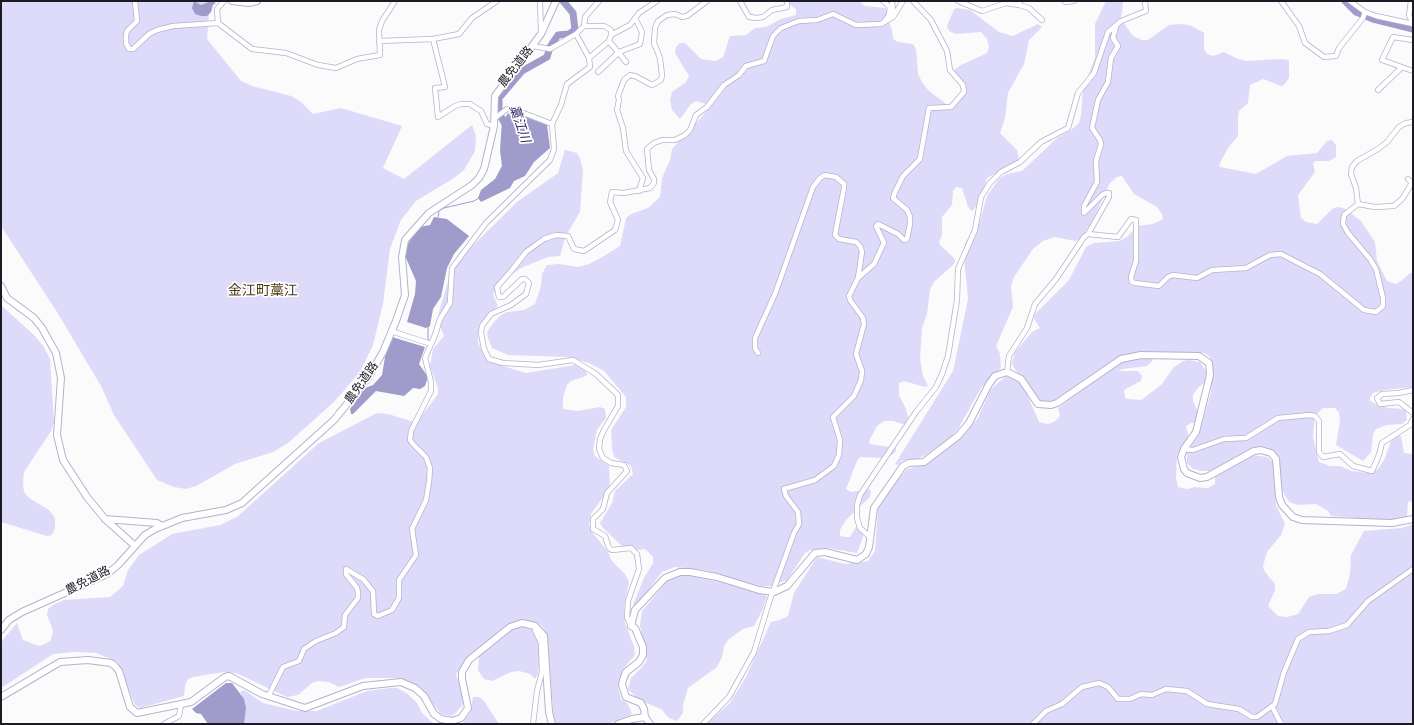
<!DOCTYPE html>
<meta charset="utf-8">
<style>
body{margin:0}
#map{position:relative;width:1414px;height:725px;overflow:hidden;background:#fbfbfb;font-family:Signika,sans-serif}
canvas{display:block}
.frame{position:absolute;inset:0;border:2px solid #1c1b25;pointer-events:none}
</style>
<div id="map">
<canvas width="1414" height="725"></canvas>
<div class="frame"></div>
</div>
<script>
const g = document.querySelector('canvas').getContext('2d');
g.lineJoin = 'round';
function fillPath(path, color) {
  g.fillStyle = color;
  g.fill(path, 'evenodd');
}
function poly(rows) {
  const path = new Path2D();
  for (const r of rows) {
    path.moveTo(r[0], r[1]);
    for (let i = 2; i < r.length; i += 2) path.lineTo(r[i], r[i + 1]);
  }
  return path;
}
function strokePath(path, color, width, dash) {
  g.strokeStyle = color;
  g.lineWidth = width;
  g.lineCap = dash ? 'butt' : 'round';
  g.setLineDash(dash || []);
  g.stroke(path);
}
function write(font, color, halo, rows, align = 'center') {
  g.font = font + ' Signika,"Noto Sans JP",sans-serif';
  g.lineWidth = 3.5;
  g.setLineDash([]);
  g.textBaseline = 'middle';
  g.strokeStyle = halo;
  g.fillStyle = color;
  for (const [text, x, y, turn = 0] of rows) {
    g.save();
    g.translate(x, y);
    g.rotate((+turn || 0) * Math.PI / 180);
    g.textAlign = isNaN(turn) ? turn : align;
    if (halo) g.strokeText(text, 0, 0);
    g.fillText(text, 0, 0);
    g.restore();
  }
}
const green = poly([
 [1,1,210,1,207,39,241,81,252,86,291,96,301,102,313,114,341,108,402,126,383,168,404,179,472,125,476,136,475,151,464,170,454,178,416,201,401,220,390,249,383,304,373,345,360,372,334,402,288,443,273,452,235,464,196,486,186,489,174,487,157,480,114,415,101,386,57,312,1,226],
 [790,1,859,1,865,6,886,8,888,19,892,30,893,39,898,42,913,44,916,49,918,74,922,82,928,90,950,107,958,102,963,87,953,71,959,66,987,53,989,47,987,39,981,32,956,34,949,31,947,26,954,9,957,8,970,10,999,32,1013,36,1038,24,1042,27,1029,40,1024,64,1008,93,1005,118,1000,133,1017,150,1019,159,1012,165,987,178,982,200,972,211,968,207,962,188,956,187,953,191,952,205,942,217,942,235,939,242,940,245,954,258,955,261,954,264,934,282,930,290,927,314,922,328,920,359,923,376,928,386,925,387,904,381,899,383,899,395,906,409,908,417,906,425,893,421,884,421,877,426,869,441,870,444,896,448,896,451,892,455,882,458,860,457,857,461,846,489,851,492,870,489,871,492,870,497,846,520,840,530,840,536,847,537,850,537,856,527,862,525,863,537,857,553,827,548,810,550,805,553,787,580,772,586,760,586,705,570,675,567,662,572,636,606,633,605,644,578,653,563,653,557,645,549,630,551,623,547,603,528,600,523,612,503,615,491,633,474,631,466,614,457,612,449,611,430,626,407,626,397,604,371,589,363,567,357,508,355,492,348,488,338,487,332,493,323,501,315,507,312,524,310,535,304,541,286,542,274,547,265,559,264,578,267,589,264,604,256,620,246,626,218,631,214,648,208,660,197,662,178,670,160,672,149,707,111,706,104,696,101,691,104,680,119,672,110,670,100,672,92,686,82,689,76,675,53,676,47,680,43,685,43,701,59,716,61,723,57,730,36,746,35,755,28,766,27,781,19,796,15,796,9,789,4],
 [1106,1,1123,1,1121,19,1133,36,1142,40,1148,40,1169,25,1182,24,1192,26,1204,33,1204,49,1207,54,1213,56,1224,52,1238,59,1247,61,1280,59,1289,60,1289,78,1284,85,1281,86,1263,79,1250,85,1248,103,1239,111,1238,115,1238,136,1228,148,1219,165,1220,167,1256,174,1287,156,1317,153,1327,141,1332,140,1336,145,1336,157,1329,161,1315,161,1313,164,1315,172,1298,195,1301,218,1306,222,1317,224,1332,209,1338,207,1344,208,1361,221,1375,242,1377,261,1387,281,1396,284,1401,281,1410,273,1413,273,1413,387,1385,390,1373,393,1370,398,1370,401,1378,405,1389,408,1404,409,1406,411,1407,420,1402,424,1387,425,1376,429,1373,434,1371,452,1363,461,1336,445,1340,421,1339,413,1335,408,1323,408,1315,416,1313,436,1319,462,1330,466,1340,466,1352,471,1368,473,1378,469,1384,460,1391,441,1398,436,1401,436,1404,453,1413,454,1413,501,1408,502,1407,517,1395,521,1331,516,1328,511,1316,504,1298,505,1289,502,1282,490,1278,459,1274,451,1266,447,1260,447,1245,452,1212,471,1201,471,1193,469,1187,463,1187,452,1199,435,1211,392,1213,364,1209,356,1204,353,1132,353,1117,358,1050,403,1039,401,1035,397,1014,368,1012,363,1015,352,1032,332,1040,328,1034,319,1035,314,1069,280,1086,247,1094,243,1119,241,1127,237,1137,226,1153,224,1163,219,1162,214,1157,207,1134,194,1122,176,1117,177,1110,183,1092,222,1080,239,1075,241,1055,237,1043,241,1033,249,1014,277,1011,286,1013,307,996,346,1000,354,1001,368,981,388,958,429,950,438,924,456,916,459,901,461,898,465,895,464,953,371,968,299,964,257,965,243,979,224,987,196,999,179,1007,174,1022,171,1057,138,1071,130,1079,123,1081,115,1083,89,1095,58,1095,24],
 [565,150,577,153,580,158,583,170,580,212,565,237,561,253,560,256,548,257,521,268,498,284,493,295,498,306,479,324,478,342,484,356,490,362,526,373,581,364,587,374,586,376,571,381,567,385,563,397,563,409,578,411,600,407,605,409,606,418,597,430,593,450,595,456,609,466,610,484,608,490,591,514,589,525,593,533,608,552,612,561,625,574,629,582,624,607,625,623,634,646,635,655,623,669,618,687,621,699,628,704,632,714,608,724,556,724,554,721,547,634,541,625,523,620,512,623,469,656,456,674,464,699,463,704,456,713,451,716,441,714,421,688,396,678,366,678,339,687,329,682,318,681,312,683,298,695,287,697,236,673,224,672,193,677,188,679,185,685,184,696,140,708,135,705,118,662,96,653,76,652,53,654,3,687,1,685,1,642,17,623,23,640,39,646,45,644,50,641,52,636,53,630,47,615,48,609,53,605,64,600,110,597,123,586,128,570,139,555,172,534,220,525,237,517,319,443,377,413,388,414,411,421,417,421,421,417,438,394,438,388,430,366,433,349,444,336,438,321,438,315,453,265,517,202,558,173],
 [1,305,35,336,44,347,50,359,54,422,51,431,24,472,23,483,24,492,29,498,49,510,55,518,55,528,52,535,47,536,1,522],
 [1144,357,1153,357,1153,360,1147,366,1123,369,1118,371,1138,371,1142,376,1141,381,1124,390,1125,398,1127,399,1142,400,1144,398,1162,384,1174,367,1183,361,1189,360,1200,362,1206,371,1205,382,1198,388,1193,395,1193,401,1198,412,1196,423,1191,423,1186,426,1189,438,1177,454,1176,478,1178,487,1187,489,1195,487,1208,488,1215,484,1215,477,1252,455,1267,457,1274,463,1276,505,1285,524,1281,535,1267,552,1263,566,1265,572,1275,584,1275,590,1268,606,1278,616,1287,617,1298,614,1309,597,1318,594,1336,594,1346,589,1350,574,1351,555,1364,531,1402,528,1413,524,1413,724,706,724,730,703,746,677,771,622,780,620,788,616,794,593,817,557,845,564,868,561,875,551,878,509,888,491,907,469,928,464,963,436,978,418,991,389,1005,377,1010,376,1019,380,1025,390,1039,422,1048,424,1054,422,1060,416,1058,408,1119,363],
 [682,574,738,586,767,596,763,609,754,626,743,629,729,639,724,646,722,657,717,667,688,688,683,705,683,713,677,721,669,718,661,709,639,700,628,689,631,678,644,665,647,660,640,625,642,611,671,577],
 [523,627,535,631,538,636,540,656,538,674,535,679,530,674,519,671,511,672,492,681,484,679,478,670,479,656,514,628],
 [391,688,397,688,408,694,417,703,422,713,434,724,244,724,246,708,240,692,244,690,263,703,297,711,317,711,367,691],
 [473,697,479,697,484,701,499,724,462,724,470,713]
]);
const water = poly([
 [194,1,201,5,211,1,216,3,213,5,211,12,207,16,201,16,195,14,192,8],
 [510,111,547,125,550,148,534,162,525,176,514,181,510,188,481,202,478,198,481,190,495,179,502,166,500,150,502,121],
 [434,217,447,219,469,236,454,254,447,268,441,297,433,309,430,326,426,328,407,322,415,294,416,281,406,258,406,247,412,237,419,227,430,225],
 [392,337,425,347,419,364,428,377,425,386,420,389,413,388,404,396,376,391,353,414,351,414,350,409,365,388,373,385,382,375,386,351],
 [226,683,232,683,244,699,246,708,244,724,208,724,201,714,196,713,192,709]
]);
const stream = poly([
 [438,217,439,211,444,208,474,201,479,198],
 [428,341,428,326]
]);
const river = poly([
 [1345,1,1356,12,1373,19,1413,29],
 [506,126,499,113,499,98,522,71,547,57,550,47,558,35,569,34,575,30,573,13,563,1]
]);
const street = poly([
 [135,1,137,21,127,31,126,35,126,43,129,49,133,49,149,34,157,30,173,26,218,23,252,49,286,53,318,65,336,68,357,59,380,55,379,30,382,21,395,1],
 [540,1,541,31],
 [740,1,749,17,757,18,763,17,772,10,787,7,787,1],
 [883,1,890,7,889,15,884,22],
 [958,1,982,11,1006,3,1019,5,1020,1],
 [1281,1,1299,26,1305,43,1324,57,1336,56,1339,48,1363,18,1365,12],
 [1350,1,1365,12,1376,16,1413,24],
 [1411,1,1409,15,1413,24],
 [1065,2,1074,1],
 [1019,5,1029,8,1042,20],
 [889,15,893,10,892,1],
 [218,23,217,9,224,1],
 [584,26,604,26,611,30,611,35],
 [576,34,589,58],
 [433,39,445,87,435,88,438,117,455,106,461,104,470,104,481,111,487,124,494,126],
 [1413,40,1393,37,1382,60,1413,71],
 [379,41,433,39,459,34,472,18,497,1],
 [609,41,626,62],
 [533,46,550,49,576,34,584,26,585,17,599,1],
 [598,72,619,52,640,44,642,32,635,18],
 [1378,90,1401,68],
 [495,118,507,109,513,109,552,124],
 [639,191,643,178,626,151,623,128,617,110,619,100,618,96,624,80,630,75,635,76,652,85,661,80,662,75,660,58,654,43,655,28,658,21,667,15,675,14,682,17,687,16,707,1],
 [1358,204,1356,188,1351,174,1352,167,1357,161,1378,149,1387,142,1399,127,1406,123,1413,122],
 [1358,204,1375,207,1394,206,1402,199,1412,183,1408,179],
 [1088,234,1118,237,1131,219,1136,220,1136,261,1131,277,1132,282,1135,283,1159,286,1168,277,1173,275,1197,278,1212,270,1246,268,1270,255,1281,254,1320,274,1364,310,1376,312,1383,306,1383,298,1376,269,1370,259,1348,233,1343,224,1344,215,1358,204],
 [858,278,874,264,882,247,884,243,876,226,878,224,898,234,904,240,907,239,910,224,910,217,907,210,893,198,895,192,903,176,920,159,929,108,951,107,964,92,963,85,950,70,947,51,931,20,913,1],
 [391,331,431,344],
 [1007,372,1009,356,1027,328,1035,304,1056,279,1084,237,1088,234,1109,197,1109,193,1106,193,1102,195,1084,213,1084,206,1097,182,1096,161,1101,144,1100,140,1092,128,1098,100,1108,82,1111,58,1118,46,1113,38,1116,26],
 [1413,390,1399,393,1382,394,1377,398,1380,404,1399,402,1413,413],
 [1184,449,1193,450,1224,439,1246,438,1278,418,1310,415,1315,416,1319,421,1319,452,1323,457,1340,454,1353,466,1372,471,1379,455,1382,443,1410,425,1413,419],
 [870,537,860,528,857,518,857,505,860,495,916,412,936,387,942,374,948,356,957,300,958,269,975,230,981,197,990,183,1001,172,1020,162,1041,142,1068,128,1078,93,1094,73,1108,32,1121,21,1146,11,1145,1],
 [631,626,627,617,628,601,639,569,637,554,631,548,612,550,609,548,605,536,593,529,593,519,603,509,607,493,627,471,624,465,611,463,603,458,599,449,600,439,604,430,618,406,618,395,596,374,573,360,538,365,503,363,489,359,484,349,481,333,482,326,491,314,511,305,526,294,529,283,525,279,522,279,503,297,499,297,497,287,512,270,526,252,544,239,556,235,568,236,574,249,584,251,615,230,618,220,610,202,612,192,624,193,650,188,654,183,654,179,649,170,647,149,654,143,662,140,675,140,685,135,690,130,696,115,707,107,724,85,739,75,746,66,764,61,773,36,781,28,799,21,817,20,833,14,856,25,881,24,893,17,903,1],
 [269,695,283,667,299,661,304,649,316,641,336,633,344,627,345,615,358,598,358,593,357,588,346,574,346,569,363,579,373,591,374,614,378,616,392,610,395,605,399,598,399,580,416,555,412,529,426,500,429,482,430,468,426,457,413,444,410,440,411,431,431,391,431,382,425,358,435,335,440,319,450,303,452,268,486,223,550,160,554,149,552,124,561,105,567,84,590,67,589,58,609,41,611,35,630,25,639,13,657,1],
 [1273,708,1281,724],
 [164,724,179,716,181,705],
 [533,724,537,691,542,672,541,643,535,630],
 [703,724,729,697,754,652,770,599,794,533,799,524,798,512,786,496,784,489,815,480,834,466,839,455,840,440,833,417,854,396,861,380,862,371,856,354,864,324,863,318,850,300,849,296,858,278,862,252,860,246,856,242,839,239,835,235,844,188,844,184,836,177,825,175,820,178,813,187,775,294,755,338,755,348,758,353],
 [1033,724,1046,711,1062,704,1082,687,1099,683,1108,687,1118,699,1130,699,1141,694,1152,695,1166,689,1187,691,1207,704,1239,709,1252,717,1257,717,1275,704,1284,672,1298,639,1309,632,1329,631,1347,625,1368,601,1413,569]
]);
const secondary = poly([
 [232,1,249,3,257,1],
 [1,286,7,298,34,318,42,328,56,353,61,378,57,435,63,460,87,497,105,519,134,545],
 [105,519,157,523,162,526],
 [1,630,9,620,22,612,107,574,118,565,145,535,155,529,182,518,226,510,242,503,334,420,368,378,383,352,396,321,405,295,402,257,405,240,429,213,472,185,479,178,484,169,494,126,495,96,541,34,556,1],
 [1,697,60,662,88,660,111,663,115,666,119,671,130,707,137,713,191,702,225,677,229,676,262,694,305,708,363,686,401,682,415,688,424,696,434,714,441,719,452,721,461,718,468,708,462,679,462,672,469,660,510,627,522,623,535,626,544,636,549,712,552,724],
 [645,717,644,709,641,703,626,697,622,685,623,680,626,672,639,662,643,655,643,647,635,628,631,626,635,610,665,578,680,572,690,572,717,577,759,590,774,592,787,586,815,553,825,552,857,560,866,554,869,547,874,508,903,466,909,463,924,462,958,436,969,423,989,384,995,376,1007,372,1021,379,1038,404,1051,405,1057,403,1121,359,1141,355,1199,356,1209,363,1210,375,1196,432,1184,449,1181,457,1184,469,1187,473,1200,478,1207,477,1254,451,1261,450,1271,453,1276,459,1279,497,1282,505,1293,517,1302,520,1392,523,1413,519],
 [618,724,632,719,645,717,650,724]
]);
const streetNames = [
 ["農免道路",516,67,-52],
 ["農免道路",362,383,-55],
 ["農免道路",88,581,-27]
];
const waterNames = [
 ["藁江川",519,124,71]
];
const quarterNames = [
 ["金江町藁江",263,291]
];
fillPath(green, '#dddbf9');
fillPath(water, '#9f9bca');
strokePath(stream, '#9f9bca', 1);
strokePath(river, '#9f9bca', 7);
strokePath(street, '#b4b2cd', 6);
strokePath(secondary, '#b4b2cd', 8);
strokePath(street, '#fff', 4.5);
strokePath(secondary, '#fff', 6);
write('12px', '#1c1b25', '#fff', streetNames);
write('italic 13px', '#30255f', '#fff', waterNames);
write('14px', '#4d3712', '#fff', quarterNames);
</script>
